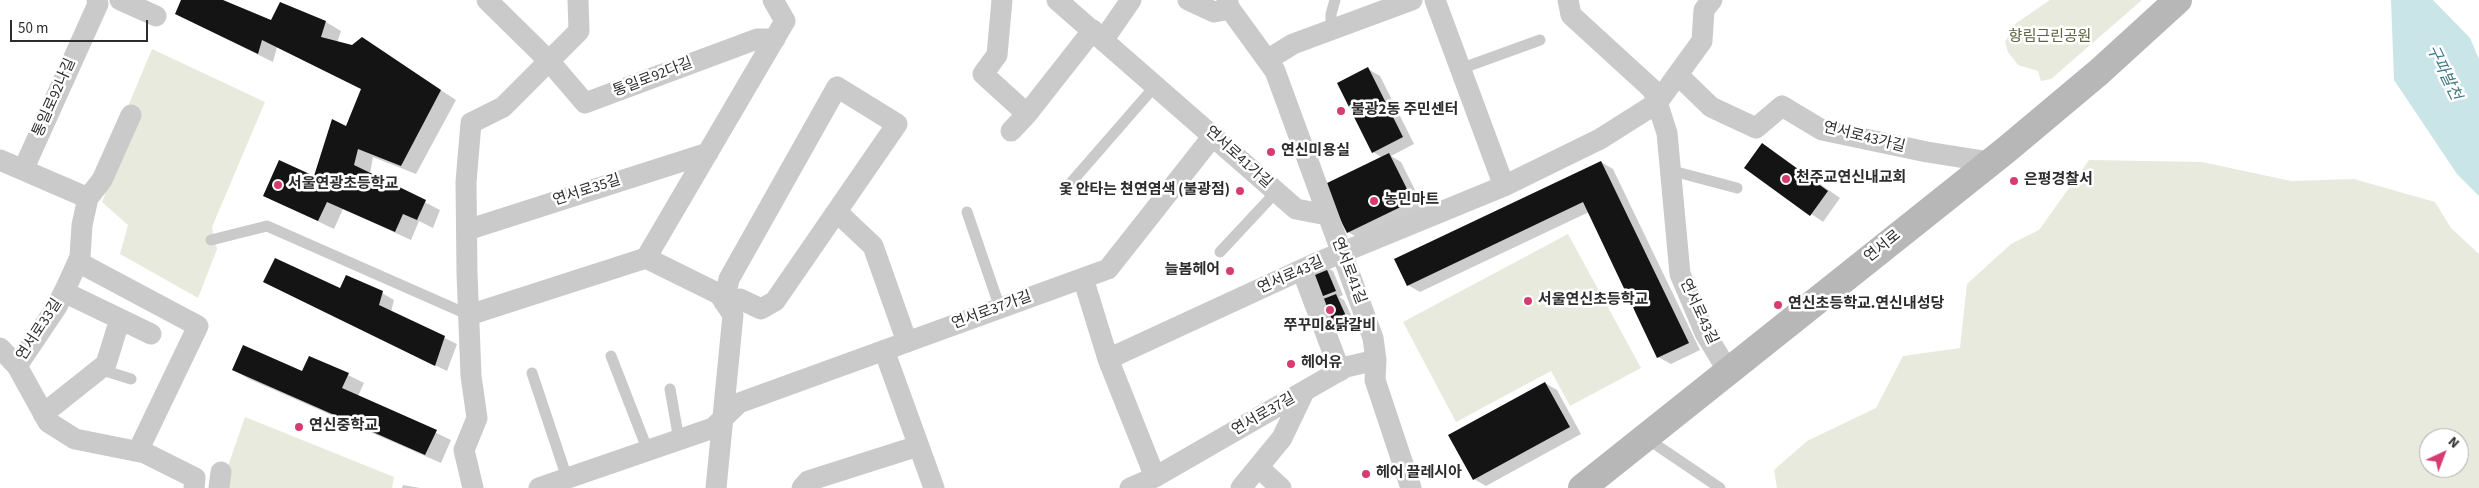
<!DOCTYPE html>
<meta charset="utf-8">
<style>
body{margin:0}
#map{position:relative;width:2479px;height:488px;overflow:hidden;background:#fff;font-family:"Source Sans 3",sans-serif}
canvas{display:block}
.north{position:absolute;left:2419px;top:428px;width:50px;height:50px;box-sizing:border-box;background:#fff;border:1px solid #ababab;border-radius:50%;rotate:43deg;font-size:14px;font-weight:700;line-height:20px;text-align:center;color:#2d2d2d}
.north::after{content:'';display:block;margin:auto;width:18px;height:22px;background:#d73c71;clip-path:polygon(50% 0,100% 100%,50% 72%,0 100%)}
.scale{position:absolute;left:10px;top:20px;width:138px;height:22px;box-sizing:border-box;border:2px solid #2d2d2d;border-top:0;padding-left:6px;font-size:15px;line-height:18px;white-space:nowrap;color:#2d2d2d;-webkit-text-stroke:4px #fff;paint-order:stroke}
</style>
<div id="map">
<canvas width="2479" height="488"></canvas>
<div class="north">N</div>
<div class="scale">50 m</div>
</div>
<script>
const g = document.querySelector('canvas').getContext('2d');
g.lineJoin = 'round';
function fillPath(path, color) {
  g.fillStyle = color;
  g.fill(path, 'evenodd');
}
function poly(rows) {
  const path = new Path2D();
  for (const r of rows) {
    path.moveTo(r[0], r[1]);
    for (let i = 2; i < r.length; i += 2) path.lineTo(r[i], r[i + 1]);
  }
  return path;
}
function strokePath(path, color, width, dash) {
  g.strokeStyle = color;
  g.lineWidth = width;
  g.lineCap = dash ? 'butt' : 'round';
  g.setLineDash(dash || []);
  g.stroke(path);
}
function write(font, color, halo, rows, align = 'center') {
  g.font = font + ' "Source Sans 3","Noto Sans KR",sans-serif';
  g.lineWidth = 5;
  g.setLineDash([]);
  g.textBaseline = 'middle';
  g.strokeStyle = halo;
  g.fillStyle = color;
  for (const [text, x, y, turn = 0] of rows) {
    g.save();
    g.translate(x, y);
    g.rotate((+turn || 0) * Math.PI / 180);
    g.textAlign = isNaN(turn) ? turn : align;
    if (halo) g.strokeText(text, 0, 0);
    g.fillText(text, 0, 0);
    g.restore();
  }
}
const green = poly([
 [2050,0,2142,0,2051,79,2041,81,2038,71,2018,65,2008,52,2005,42,2015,24],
 [152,49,265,102,212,227,217,249,198,298,120,254,128,225,102,202,136,114,127,109],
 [2089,160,2202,162,2291,181,2354,179,2435,202,2451,228,2479,254,2479,488,1777,488,1774,470,1807,441,1876,408,1903,356,1960,348,1967,284,2011,244,2039,230],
 [2429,438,2459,438,2459,468,2429,468],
 [1568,234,1641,368,1570,406,1551,371,1456,422,1403,322],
 [245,417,394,477,392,488,230,488,228,466]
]);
const water = poly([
 [2391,0,2433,0,2470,38,2479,59,2479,196,2457,174,2394,80]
]);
const shadow = poly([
 [183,0,220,0,272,22,280,4,326,22,341,31,337,43,352,47,377,48,456,100,416,174,373,157,370,174,440,210,433,228,419,221,411,240,343,209,334,229,264,196,315,177,347,128,362,89,277,47,273,62,192,22,176,13],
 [1368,69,1380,76,1414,144,1391,156,1401,162,1424,208,1360,239,1348,232,1383,158,1373,152],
 [1763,144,1840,198,1823,222,1746,168],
 [1601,162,1613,169,1700,350,1671,364,1658,357,1589,212,1420,292,1408,285],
 [1325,267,1333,271,1343,295,1339,297,1344,300,1354,321,1337,328,1329,323,1319,297],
 [264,282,382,293,394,300,391,312,457,344,447,371],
 [233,370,348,375,364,383,358,396,451,440,441,463,249,379],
 [1545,383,1557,390,1581,434,1486,486,1474,479],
 [403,485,420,488,402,488]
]);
const building = poly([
 [181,0,223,0,271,20,280,2,326,21,321,37,352,45,362,37,441,90,401,166,358,149,354,165,426,200,417,220,403,214,395,232,327,202,318,221,263,196,279,160,314,176,332,119,346,126,361,89,262,40,258,54,175,14],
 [1368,67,1403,137,1372,153,1337,83],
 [1762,143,1828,191,1810,216,1744,168],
 [1389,153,1413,201,1347,233,1323,185],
 [1601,161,1689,343,1657,358,1583,202,1407,286,1394,259],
 [275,258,340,288,346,275,383,291,379,305,445,336,435,366,263,282],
 [1325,265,1336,291,1318,298,1307,274],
 [1336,294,1346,316,1328,324,1318,301],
 [243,345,302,371,309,356,349,373,342,388,437,430,425,455,232,370],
 [1545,382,1570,427,1473,480,1448,435]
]);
const service = poly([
 [1331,31,1331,14,1335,0],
 [1460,69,1540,40],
 [1669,170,1737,188],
 [1068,186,1156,85],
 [967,212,1000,308],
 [211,240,267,226,469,315],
 [1220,252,1276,192],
 [611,356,648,451],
 [99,369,131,379],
 [532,373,567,478],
 [670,389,679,440],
 [1646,438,1720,488]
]);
const minor = poly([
 [120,0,156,16],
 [487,0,549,61,585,103,757,39,775,39],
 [1002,0,997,55,983,74,1027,114],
 [1057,0,1296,209,1327,215],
 [1188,0,1214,12,1230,9],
 [1227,0,1230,9,1275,71,1373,338,1376,360,1375,380,1411,488],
 [1435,0,1504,186],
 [1568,0,1571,15,1653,90,1667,133,1680,274,1705,333,1728,371],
 [1104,39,1131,0],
 [1267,60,1293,44,1412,0],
 [1678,75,1711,107,1756,128,1782,106,1822,130,1927,152,1990,162],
 [837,87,897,124,775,301,761,309,740,299,724,302,729,279,837,87],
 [1011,131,1027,114,1093,30],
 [0,160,88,198],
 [24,168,98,4,97,0],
 [837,212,873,246,907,342],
 [467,230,708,153],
 [646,258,785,21,773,0],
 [646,258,719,294,733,315,716,488],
 [78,262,198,326,138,451],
 [1302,270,1340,371],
 [1083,278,1108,359,1155,477],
 [64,292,80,257,82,225,88,198,102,180,131,115],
 [469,315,646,258],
 [120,319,151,334],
 [0,348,17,366,48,422,75,439,145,453,195,478,194,488],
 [884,350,934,488],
 [1108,359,1314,264,1504,186,1600,139,1657,103,1702,41,1704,10,1712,0],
 [17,366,56,308,64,292,120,319,106,364,43,414],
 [1258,467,1281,488],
 [219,488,221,472],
 [473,488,464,450,477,418,471,376,467,273,466,182,471,123,503,107,579,31,578,0],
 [539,488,713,428,739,403,1108,269,1213,136],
 [802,488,808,481,918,446],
 [1130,488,1155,477,1346,367,1376,360],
 [1241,488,1282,438,1304,392]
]);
const secondary = poly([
 [1582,488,2006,150,2099,72,2178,0]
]);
const markers = [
 [1341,111,5,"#d73c71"],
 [1271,152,5,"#d73c71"],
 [1786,179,5,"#d73c71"],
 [2014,181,5,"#d73c71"],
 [278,185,5,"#d73c71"],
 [1240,191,5,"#d73c71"],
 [1374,201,5,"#d73c71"],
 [1230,271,5,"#d73c71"],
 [1528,301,5,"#d73c71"],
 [1778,305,5,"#d73c71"],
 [1330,310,5,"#d73c71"],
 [1291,364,5,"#d73c71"],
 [299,427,5,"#d73c71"],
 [1366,474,5,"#d73c71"]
];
const parkNames = [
 ["향림근린공원",2050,38]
];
const streetNames = [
 ["통일로92다길",653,78,-21],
 ["통일로92나길",55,98,-66],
 ["연서로43가길",1864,138,14],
 ["연서로41가길",1238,158,42],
 ["연서로35길",587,191,-18],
 ["연서로",1883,247,-39],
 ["연서로41길",1348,271,69],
 ["연서로43길",1291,276,-24],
 ["연서로37가길",992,311,-20],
 ["연서로43길",1698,312,65],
 ["연서로33길",40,330,-57],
 ["연서로37길",1264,415,-30]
];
const poiNames = [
 ["불광2동 주민센터",1351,111],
 ["연신미용실",1281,152],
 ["천주교연신내교회",1796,179],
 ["은평경찰서",2024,181],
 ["서울연광초등학교",288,185],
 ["옻 안타는 쳔연염색 (불광점)",1230,191,"right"],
 ["농민마트",1384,201],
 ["늘봄헤어",1220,271,"right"],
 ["서울연신초등학교",1538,301],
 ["연신초등학교.연신내성당",1788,305],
 ["쭈꾸미&닭갈비",1330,327,"center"],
 ["헤어유",1301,364],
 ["연신중학교",309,427],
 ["헤어 끌레시아",1376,474]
];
const waterNames = [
 ["구파발천",2443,73,64]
];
fillPath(green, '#e7eadc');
fillPath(water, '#c9e5e8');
fillPath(shadow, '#0003');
fillPath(building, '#141414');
strokePath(service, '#cacaca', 11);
strokePath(minor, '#cacaca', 21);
strokePath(secondary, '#b7b7b7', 28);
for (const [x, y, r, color] of markers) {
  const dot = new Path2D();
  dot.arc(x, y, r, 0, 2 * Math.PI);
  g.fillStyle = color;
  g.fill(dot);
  strokePath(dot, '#fff', 2);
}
write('15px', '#5b653e', '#fff', parkNames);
write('15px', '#2d2d2d', '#fff', streetNames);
write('bold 15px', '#2d2d2d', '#fff', poiNames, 'left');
write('italic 16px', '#407a83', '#fff', waterNames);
</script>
